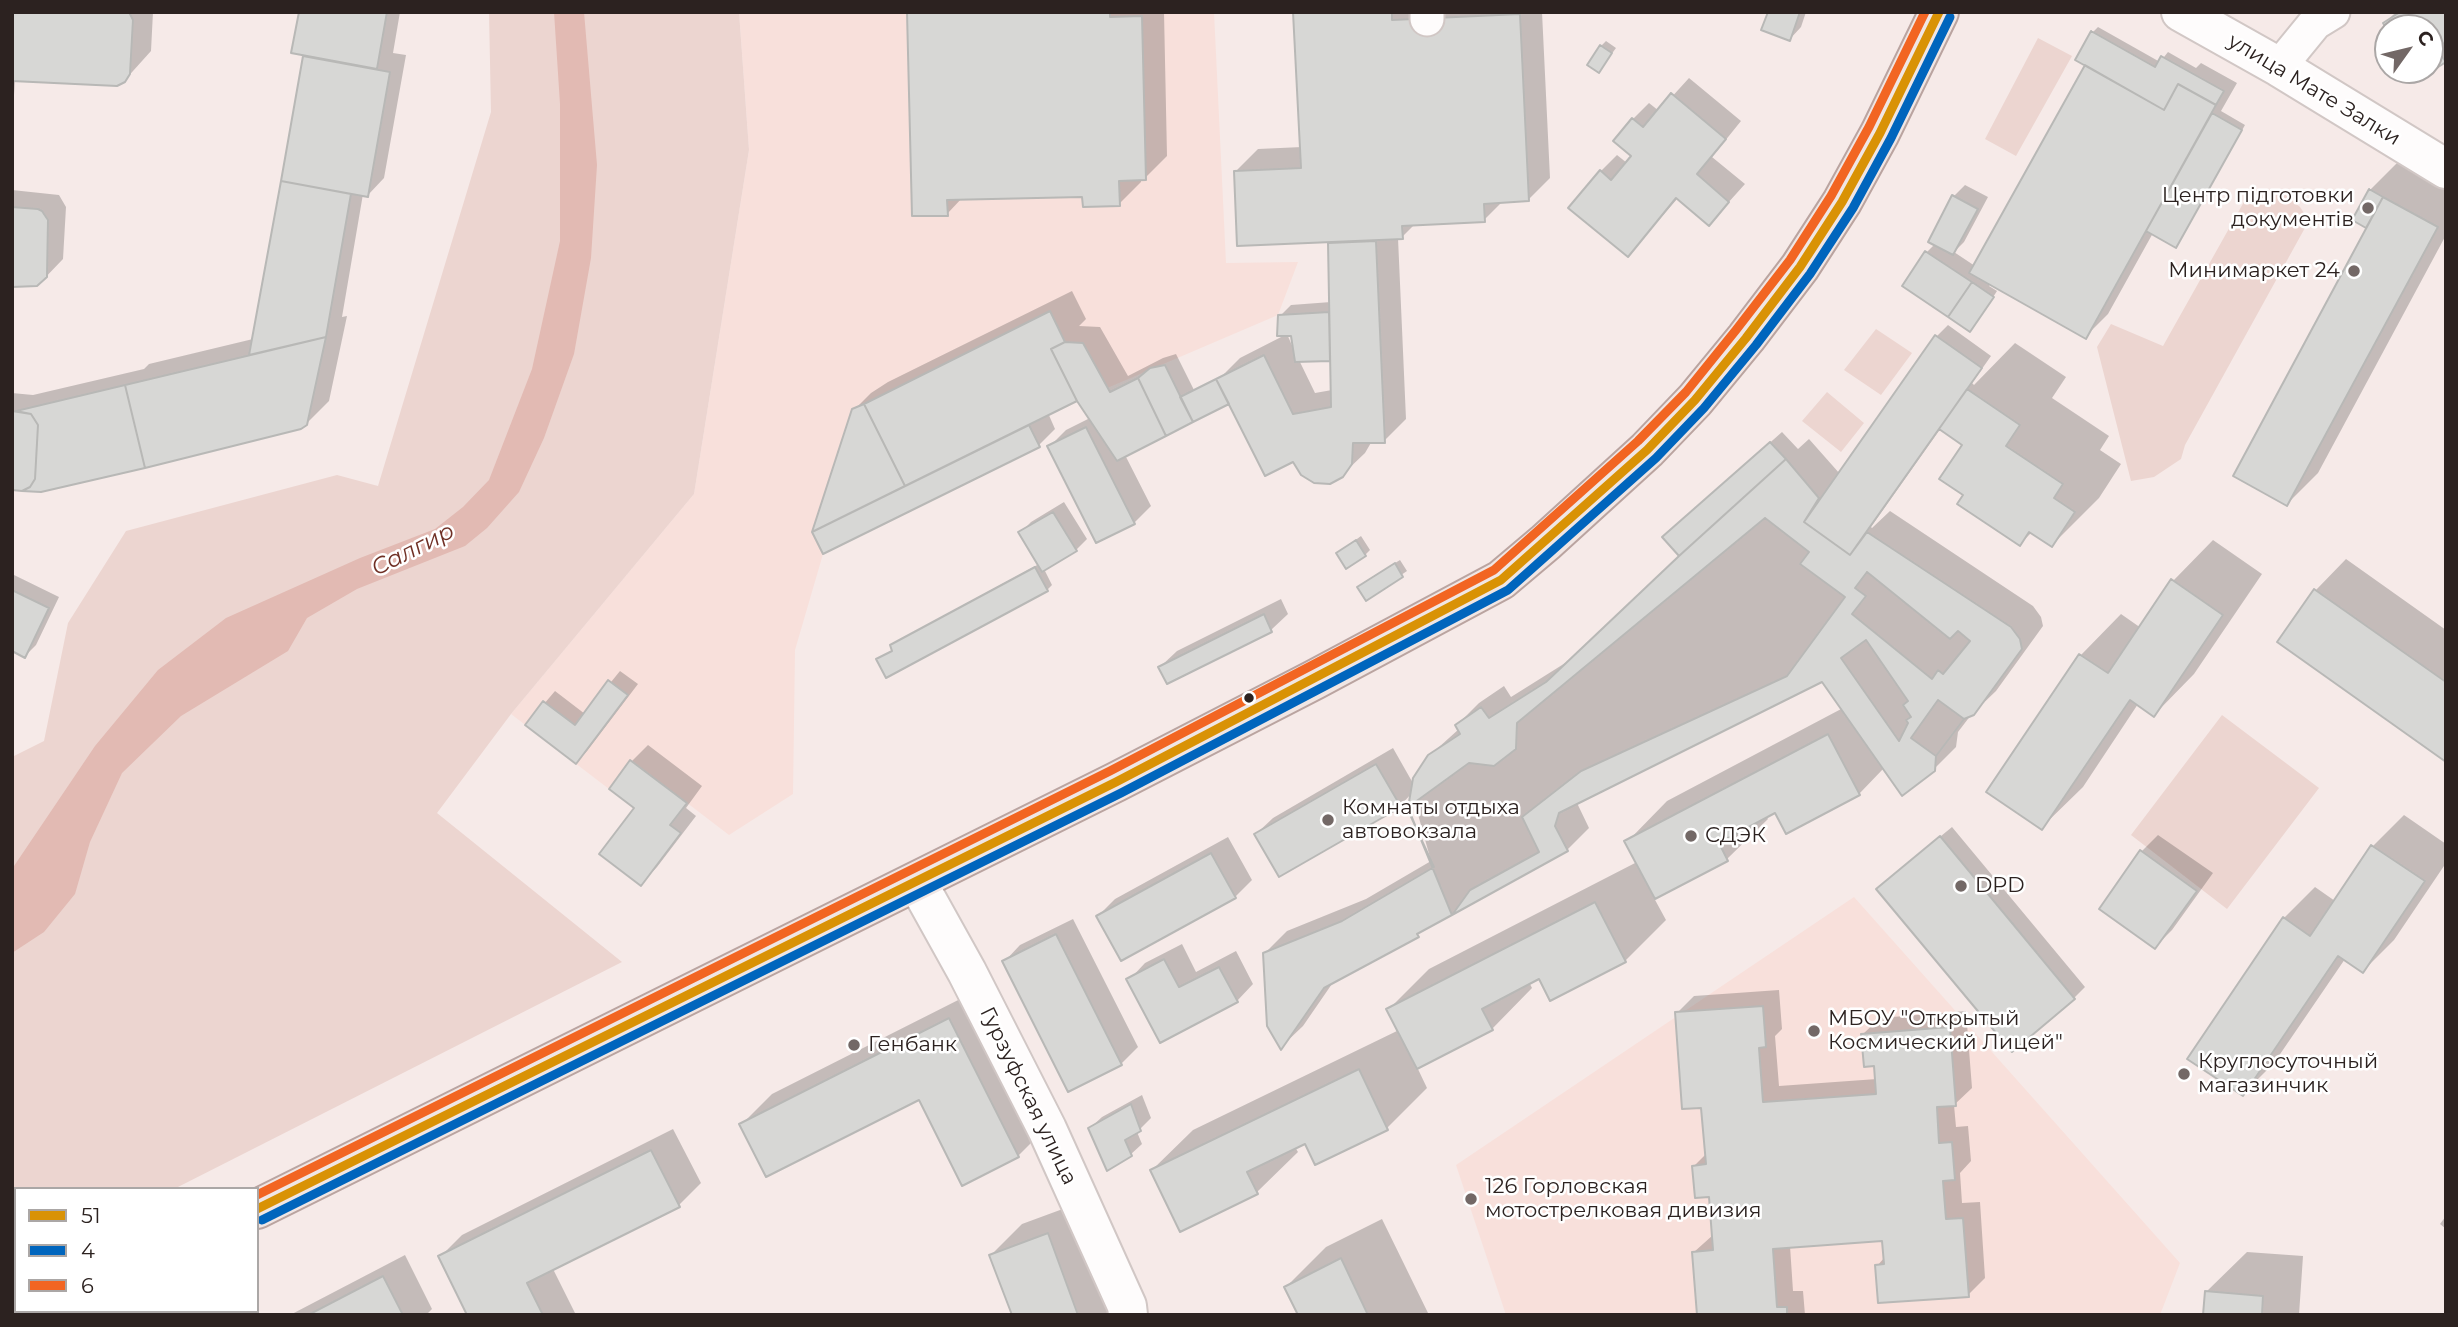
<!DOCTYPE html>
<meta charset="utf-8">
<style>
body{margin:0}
#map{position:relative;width:2458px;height:1327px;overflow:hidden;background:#f6eae8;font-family:Montserrat,sans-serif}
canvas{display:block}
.frame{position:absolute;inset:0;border:14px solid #2c2220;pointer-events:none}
.legend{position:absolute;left:14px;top:1187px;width:245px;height:126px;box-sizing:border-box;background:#fff;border:2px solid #aba7a6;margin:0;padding:9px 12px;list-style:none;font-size:21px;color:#2c2220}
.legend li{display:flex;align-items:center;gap:14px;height:35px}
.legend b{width:35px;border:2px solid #aba7a6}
.north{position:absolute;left:2374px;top:14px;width:70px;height:70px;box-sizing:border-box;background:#fff;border:2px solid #aba7a6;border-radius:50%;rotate:56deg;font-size:19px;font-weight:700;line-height:28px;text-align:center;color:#2c2220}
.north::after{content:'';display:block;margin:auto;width:24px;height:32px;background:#736866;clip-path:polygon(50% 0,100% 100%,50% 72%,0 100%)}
</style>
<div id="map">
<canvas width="2458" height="1327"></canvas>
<div class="frame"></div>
<ul class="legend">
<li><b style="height:9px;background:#d99205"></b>51</li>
<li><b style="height:9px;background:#0065bd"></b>4</li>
<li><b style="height:9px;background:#f26522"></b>6</li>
</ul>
<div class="north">С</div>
</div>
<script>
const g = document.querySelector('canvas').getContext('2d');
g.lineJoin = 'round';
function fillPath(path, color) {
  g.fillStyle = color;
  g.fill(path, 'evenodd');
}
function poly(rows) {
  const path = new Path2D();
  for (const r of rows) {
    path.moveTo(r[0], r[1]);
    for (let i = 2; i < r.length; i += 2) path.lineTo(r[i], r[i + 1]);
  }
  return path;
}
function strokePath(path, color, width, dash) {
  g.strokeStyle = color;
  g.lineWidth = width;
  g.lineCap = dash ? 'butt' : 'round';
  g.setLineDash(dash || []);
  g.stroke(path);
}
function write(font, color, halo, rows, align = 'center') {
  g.font = font + ' Montserrat,sans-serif';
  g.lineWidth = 5;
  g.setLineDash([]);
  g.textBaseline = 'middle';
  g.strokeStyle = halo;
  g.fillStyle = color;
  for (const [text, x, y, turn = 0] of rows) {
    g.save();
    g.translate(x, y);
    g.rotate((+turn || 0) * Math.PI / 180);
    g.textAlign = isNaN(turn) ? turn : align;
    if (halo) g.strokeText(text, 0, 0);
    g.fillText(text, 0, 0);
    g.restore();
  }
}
const built = poly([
 [739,12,1214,12,1226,263,1298,262,1278,315,1077,401,812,532,823,554,795,650,793,794,729,835,631,760,609,789,511,714,694,494,749,150],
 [1854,897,2180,1263,2160,1315,1506,1315,1456,1165]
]);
const green = poly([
 [489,12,739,12,749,150,694,494,511,714,437,813,622,962,174,1189,16,1189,16,1269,12,1270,12,757,44,741,68,623,126,531,337,475,378,486,491,112],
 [2038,38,2072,56,2016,156,1985,139],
 [2271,189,2281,191,2300,207,2306,216,2306,226,2185,445,2181,459,2154,477,2131,481,2097,347,2111,324,2163,346,2245,200,2256,190],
 [1876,329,1912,353,1881,395,1844,370],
 [1827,392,1864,423,1841,452,1802,421],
 [2222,715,2319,788,2227,909,2131,835]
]);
const water = poly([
 [554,12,584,12,597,165,591,258,574,354,544,438,519,492,487,528,465,546,357,589,307,618,288,651,181,716,122,773,90,842,75,894,44,932,12,953,12,869,95,746,158,670,226,618,360,558,435,529,463,507,489,480,532,369,560,241,560,104]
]);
const shadow = poly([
 [12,12,153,12,151,51,124,81,15,79,12,128],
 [300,12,400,12,393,53,406,55,384,178,368,195,363,194,342,317,347,316,329,401,306,424,12,488,12,393,33,395,144,369,149,364,253,339,305,54],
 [909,12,1164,12,1167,156,1145,178,1141,179,1141,182,1119,204,1084,195,963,197,947,214],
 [1295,12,1542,12,1550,178,1528,200,1503,201,1484,220,1416,223,1402,237,1398,238,1406,419,1384,441,1372,441,1365,453,1342,475,1293,460,1229,401,1125,455,1151,506,1134,523,1050,446,1066,430,1090,418,1078,398,1048,413,1055,429,1039,445,814,532,854,410,871,393,888,382,1072,291,1086,319,1079,326,1100,327,1128,376,1163,358,1176,354,1194,390,1223,375,1240,358,1287,334,1294,350,1293,334,1280,316,1291,305,1331,302,1330,241,1236,171,1258,149,1302,147],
 [1332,357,1332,390,1315,393,1299,360,1329,359],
 [1770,12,1806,12,1801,27,1790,39],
 [2396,12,2446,12,2446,59,2430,70,2430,28,2388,28,2385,23],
 [2098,27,2160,62,2168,52,2196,68,2201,63,2237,83,2221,111,2245,125,2180,241,2175,246,2153,233,2108,314,2086,336,1991,283,1989,286,1997,291,1975,325,1904,286,1927,252,1935,244,1954,196,1965,185,1988,197,1964,242,1954,252,1975,266,2087,64,2093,32],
 [1606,41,1616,48,1599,71,1601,46],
 [1689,78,1741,121,1712,157,1745,184,1709,224,1678,198,1628,255,1601,171,1617,155,1627,163,1633,156,1633,119,1649,103,1659,111],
 [2401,159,2446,184,2446,235,2318,473,2287,504,2369,227,2355,220,2370,190],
 [12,190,59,195,66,207,63,259,40,283,12,285],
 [1948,325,1991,356,1972,383,1974,385,2015,343,2066,377,2052,398,2109,436,2100,450,2121,464,2099,498,2052,545,2032,532,2020,544,1965,495,1965,445,1941,428,1871,527,1872,528,1890,511,2033,606,2041,617,2043,626,1996,691,1971,715,1958,732,1956,747,1933,770,1884,768,1859,794,1776,811,1766,816,1768,819,1727,859,1654,898,1666,920,1625,961,1539,977,1529,982,1532,988,1492,1029,1417,1067,1427,1088,1387,1128,1306,1141,1295,1147,1298,1152,1257,1192,1152,1170,1193,1130,1399,1030,1389,1009,1429,969,1637,862,1627,842,1667,801,1843,708,1823,679,1577,803,1589,828,1567,850,1334,981,1303,1026,1281,1047,1265,953,1287,931,1366,899,1431,861,1412,793,1400,806,1256,834,1273,818,1393,748,1414,785,1429,756,1459,729,1457,725,1479,703,1504,686,1511,697,1570,660,1681,555,1675,527,1782,432,1798,449,1809,439,1840,474,1937,336],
 [1064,502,1087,539,1076,550,1044,569,1052,585,1047,590,887,676,878,660,893,649,892,646,897,641,1039,564,1020,533,1031,522],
 [1361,536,1370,550,1365,555,1338,553],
 [2213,540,2262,574,2194,674,2154,715,2138,704,2083,787,2042,827,1989,791,2081,655,2121,614,2141,628,2173,581],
 [2346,559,2446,630,2446,760,2316,590],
 [1400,560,1407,571,1367,598,1364,582],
 [12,574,59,597,36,645,25,656,12,649],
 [1281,599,1288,614,1271,630,1168,682,1160,667,1177,651],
 [620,671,638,684,587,751,576,762,527,724,555,691,585,714],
 [648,745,702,786,686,808,696,816,657,867,641,884,636,808,611,788,632,761],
 [2404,815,2446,844,2446,863,2394,940,2363,971,2345,959,2274,1063,2243,1094,2284,918,2315,887,2335,901,2373,846],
 [1952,827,2085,987,2074,998,1890,878],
 [2158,835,2213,873,2172,930,2155,947,2101,909,2142,851],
 [1228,837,1252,880,1235,897,1098,916,1115,899],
 [1073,919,1138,1047,1121,1064,1004,962,1020,945],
 [1182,944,1196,972,1236,951,1253,984,1237,1001,1129,980,1145,963],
 [980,989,1049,1125,1018,1156,919,1098,741,1125,772,1094],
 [1779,990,1782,1029,1775,1036,1779,1086,1877,1079,1876,1064,1863,1034,1880,1018,1966,1011,1972,1088,1954,1105,1956,1127,1968,1126,1971,1161,1960,1173,1962,1203,1980,1202,1985,1278,1968,1295,1877,1266,1885,1257,1884,1239,1790,1246,1793,1291,1803,1291,1805,1315,1699,1315,1694,1252,1713,1235,1710,1195,1694,1166,1707,1153,1703,1106,1677,1013,1694,996],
 [1142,1095,1151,1118,1137,1132,1142,1144,1130,1155,1090,1128,1102,1117],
 [673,1129,701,1183,679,1205,553,1269,576,1315,469,1315,440,1257,462,1235],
 [1079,1203,1120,1315,1013,1315,991,1255,1022,1224],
 [2446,1216,2446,1229,2440,1224],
 [1382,1219,1429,1315,1300,1315,1286,1287,1326,1247],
 [2247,1252,2303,1256,2299,1315,2205,1315,2206,1292],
 [405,1255,432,1309,426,1315,290,1315]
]);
const building = poly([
 [12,12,129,12,133,20,130,74,125,82,117,86,12,81,12,12],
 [299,12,387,12,377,69,291,53,299,12],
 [907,12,1110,12,1110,17,1142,16,1146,180,1119,181,1120,206,1083,207,1082,197,947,200,948,216,912,216,907,12],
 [1293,12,1392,12,1392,20,1520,14,1529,201,1484,204,1485,222,1402,226,1403,239,1237,246,1234,171,1301,168,1293,12],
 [1768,12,1800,12,1790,41,1761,30,1768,12],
 [2400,12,2446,12,2446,42,2436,48,2446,62,2418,80,2411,70,2430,70,2430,28,2388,28,2388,31,2383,23,2400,12],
 [2091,31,2155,67,2161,56,2224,91,2216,105,2178,84,2164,110,2075,60,2091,31],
 [1600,45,1612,53,1599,73,1587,65,1600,45],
 [303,56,390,72,368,197,281,181,303,56],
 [2085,65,2164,110,2178,84,2216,105,2086,339,1969,273,2085,65],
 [1671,93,1726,139,1697,174,1729,202,1709,226,1676,198,1628,257,1568,208,1600,170,1611,180,1631,156,1613,141,1632,118,1643,127,1671,93],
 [2212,113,2242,130,2176,248,2146,231,2212,113],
 [281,181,351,194,326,337,249,355,281,181],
 [2369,189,2383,197,2366,228,2352,220,2369,189],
 [1952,195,1978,209,1953,255,1928,242,1952,195],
 [2383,197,2438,227,2287,506,2233,476,2383,197],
 [12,207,38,209,42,211,48,220,47,277,37,286,12,287,12,207],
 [1376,241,1385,443,1353,443,1352,464,1343,477,1330,484,1314,483,1301,475,1293,462,1265,476,1216,379,1264,355,1293,414,1331,407,1328,243,1376,241],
 [1925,251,1972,282,1948,317,1902,286,1925,251],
 [1972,282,1994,297,1970,332,1948,317,1972,282],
 [1050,311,1065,342,1051,349,1077,401,905,486,864,404,1050,311],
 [1329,312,1330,361,1295,362,1291,336,1277,336,1278,315,1329,312],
 [1935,335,1982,368,1850,555,1804,522,1935,335],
 [326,337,307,425,301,429,145,468,125,385,326,337],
 [1065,342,1083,343,1110,392,1138,378,1166,436,1117,461,1077,401,1051,349,1065,342],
 [1165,365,1193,422,1166,436,1138,378,1150,368,1165,365],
 [1216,379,1229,404,1193,422,1180,397,1216,379],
 [125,385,145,468,41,492,22,491,30,487,35,479,38,425,31,414,16,411,125,385],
 [1967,389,2020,425,2006,446,2063,484,2054,498,2075,512,2052,547,2029,532,2020,546,1957,504,1963,495,1939,479,1962,445,1939,429,1967,389],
 [864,404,905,486,812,532,852,409,864,404],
 [12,411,31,414,38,425,35,479,30,487,22,491,12,490,12,411],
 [1029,425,1040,447,823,554,812,532,1029,425],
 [1086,427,1135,524,1096,543,1047,446,1086,427],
 [1770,442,1786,459,1679,556,1662,537,1770,442],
 [1786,459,1819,498,1804,522,1850,555,1867,532,2011,627,2020,639,2022,649,1974,715,1964,719,1936,756,1935,771,1902,796,1822,682,1559,813,1555,826,1568,851,1452,915,1408,808,1413,778,1428,755,1460,734,1455,725,1481,707,1489,718,1546,682,1679,556,1786,459],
 [1053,512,1077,551,1042,572,1018,532,1053,512],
 [1765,518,1809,552,1800,564,1845,597,1787,676,1581,771,1522,817,1539,852,1470,890,1452,915,1417,934,1419,937,1324,988,1281,1050,1267,1026,1263,953,1342,921,1434,867,1407,808,1469,763,1494,766,1516,749,1517,723,1765,518],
 [1356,540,1366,556,1346,569,1336,553,1356,540],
 [1395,563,1403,577,1366,601,1357,587,1395,563],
 [1035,567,1048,591,886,678,876,659,892,651,890,645,1035,567],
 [1867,572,1950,639,1958,631,1970,641,1943,674,1938,670,1932,679,1852,614,1866,596,1855,588,1867,572],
 [2171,579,2223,615,2154,717,2130,700,2042,830,1986,792,2079,654,2108,673,2171,579],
 [2314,589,2446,682,2446,762,2277,642,2314,589],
 [12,590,49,608,25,658,12,651,12,590],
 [1264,614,1272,632,1167,684,1158,667,1264,614],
 [1866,640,1908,701,1903,705,1911,717,1906,720,1908,723,1899,741,1841,658,1866,640],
 [608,680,628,695,576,764,525,725,543,701,575,725,608,680],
 [1938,700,1964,719,1936,756,1911,738,1938,700],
 [1828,734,1860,795,1786,834,1775,813,1719,843,1728,861,1655,899,1624,841,1828,734],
 [630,760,687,803,670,825,681,833,641,886,599,854,634,808,609,789,630,760],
 [1376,764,1401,807,1279,877,1254,834,1376,764],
 [1940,836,2075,999,2012,1052,1876,889,1940,836],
 [2371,845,2425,881,2363,973,2338,956,2243,1096,2187,1059,2283,917,2310,936,2371,845],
 [2140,850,2197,891,2155,949,2099,909,2140,850],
 [1211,853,1236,898,1121,961,1096,916,1211,853],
 [1595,902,1626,962,1550,1001,1539,979,1482,1009,1493,1030,1417,1069,1386,1009,1595,902],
 [1056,934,1122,1065,1068,1092,1002,961,1056,934],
 [1164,959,1179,987,1219,967,1238,1002,1160,1043,1126,979,1164,959],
 [1763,1006,1766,1047,1759,1048,1763,1102,1876,1094,1874,1066,1864,1067,1861,1034,1950,1027,1956,1106,1937,1107,1939,1143,1952,1142,1955,1180,1943,1181,1946,1219,1963,1218,1969,1297,1878,1303,1875,1265,1884,1264,1882,1241,1773,1249,1777,1307,1787,1307,1787,1315,1697,1315,1692,1252,1713,1250,1709,1197,1695,1198,1692,1166,1706,1164,1701,1108,1682,1109,1675,1012,1763,1006],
 [949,1018,1019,1157,962,1186,919,1100,766,1177,739,1124,949,1018],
 [1359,1069,1388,1130,1315,1165,1305,1144,1247,1172,1258,1194,1180,1232,1150,1170,1359,1069],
 [1131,1104,1141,1131,1125,1140,1132,1156,1107,1171,1088,1128,1131,1104],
 [651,1150,680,1207,527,1283,543,1315,467,1315,438,1256,651,1150],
 [1048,1233,1078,1315,1012,1315,989,1255,1048,1233],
 [1341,1258,1368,1315,1298,1315,1284,1287,1341,1258],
 [383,1276,403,1315,308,1315,383,1276],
 [2205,1291,2263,1296,2262,1315,2203,1315,2205,1291]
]);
const street = poly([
 [1427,12,1427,19],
 [2279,67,2315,23,2333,12]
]);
const secondary = poly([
 [2181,12,2279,67,2446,169],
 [917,882,967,972,1047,1129,1127,1306,1128,1315]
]);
const primary = poly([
 [257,1209,1116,782,1314,680,1501,580,1546,542,1647,450,1695,400,1746,338,1800,267,1842,202,1880,133,1939,12],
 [43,1315,50,1311]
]);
const bus1 = poly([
 [257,1209,1116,782,1501,580,1647,450,1695,400,1746,338,1800,267,1842,202,1880,133,1939,12]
]);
const bus2 = poly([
 [262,1220,1121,793,1508,590,1656,458,1704,408,1756,345,1810,274,1853,208,1891,138,1950,17]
]);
const bus3 = poly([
 [257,1195,1110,771,1494,570,1638,441,1686,392,1736,330,1790,260,1831,196,1869,127,1925,12]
]);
const markers = [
 [2368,208,7,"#736866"],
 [2354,271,7,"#736866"],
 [1249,698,6,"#2c2220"],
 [1328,820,7,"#736866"],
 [1691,836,7,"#736866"],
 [1961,886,7,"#736866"],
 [1814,1031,7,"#736866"],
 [854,1045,7,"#736866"],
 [2184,1074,7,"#736866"],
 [1471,1199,7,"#736866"]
];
const streetNames = [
 ["улица Мате Залки",2314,90,31],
 ["Гурзуфская улица",1028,1096,64]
];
const poiNames = [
 ["Центр підготовки",2354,196,"right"],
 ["документів",2354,220,"right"],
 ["Минимаркет 24",2340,271,"right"],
 ["Комнаты отдыха",1342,808],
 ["автовокзала",1342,832],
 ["СДЭК",1705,836],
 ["DPD",1975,886],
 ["МБОУ \"Открытый",1828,1019],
 ["Космический Лицей\"",1828,1043],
 ["Генбанк",868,1045],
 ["Круглосуточный",2198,1062],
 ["магазинчик",2198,1086],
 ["126 Горловская",1485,1187],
 ["мотострелковая дивизия",1485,1211]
];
const waterNames = [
 ["Салгир",413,550,-27]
];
fillPath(built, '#f8e0db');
fillPath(green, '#ecd5d0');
fillPath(water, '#e2bab3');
fillPath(shadow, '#0003');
fillPath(building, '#d7d7d5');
strokePath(building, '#b8b8b6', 2);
strokePath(street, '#d1c7c5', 37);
strokePath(secondary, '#d1c7c5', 42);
strokePath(primary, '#baa4a0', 42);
strokePath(street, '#fefcfc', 33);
strokePath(secondary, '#fefcfc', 38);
strokePath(primary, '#f0e6e4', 38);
strokePath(bus1, '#d99205', 9);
strokePath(bus2, '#0065bd', 9);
strokePath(bus3, '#f26522', 9);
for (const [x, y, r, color] of markers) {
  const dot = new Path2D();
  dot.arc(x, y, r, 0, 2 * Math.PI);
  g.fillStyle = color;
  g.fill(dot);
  strokePath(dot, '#fff', 2.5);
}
write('21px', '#2c2220', '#fff', streetNames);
write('21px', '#2c2220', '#fff', poiNames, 'left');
write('italic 23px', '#703025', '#fff', waterNames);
</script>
